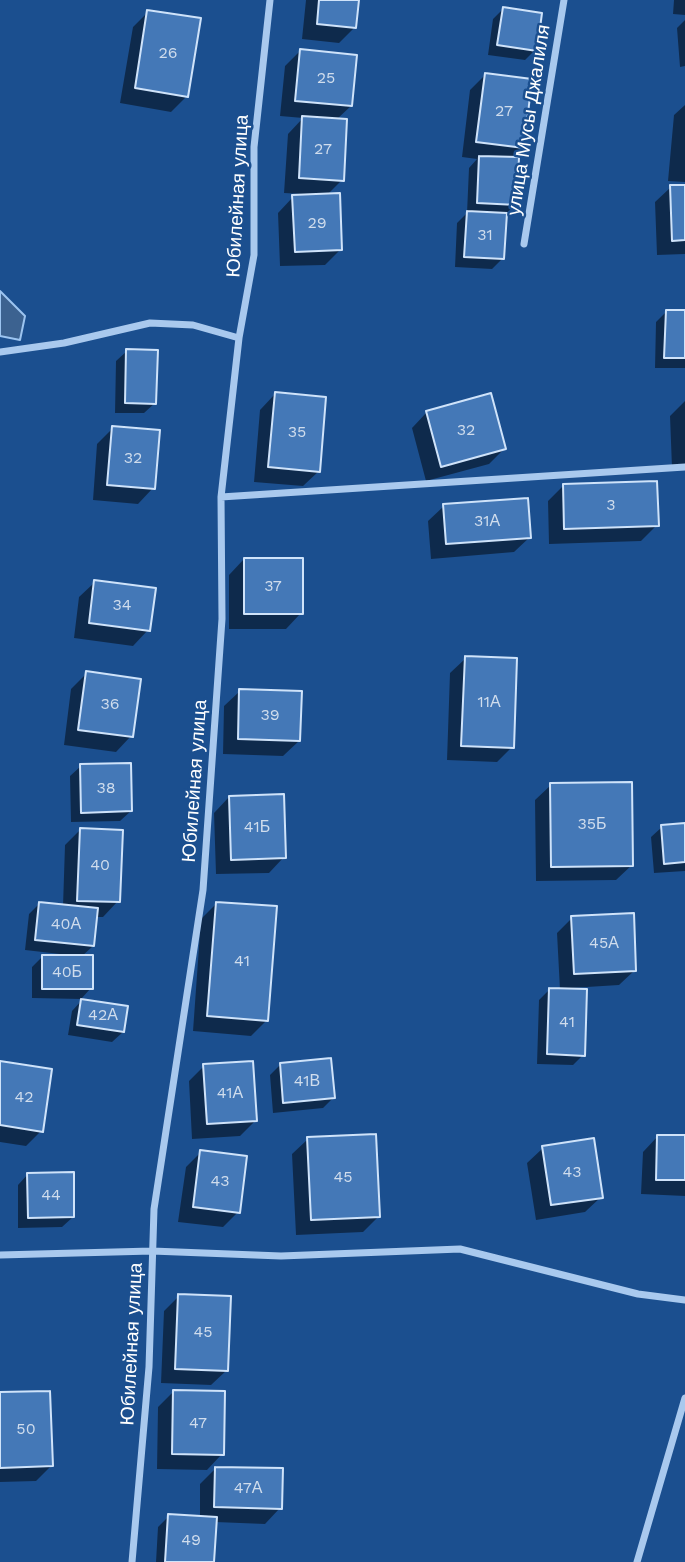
<!DOCTYPE html>
<meta charset="utf-8">
<style>
body{margin:0}
canvas{display:block;background:#1b4f8f}
</style>
<canvas width="685" height="1562"></canvas>
<script>
const g = document.querySelector('canvas').getContext('2d');
g.lineJoin = 'round';
function fillPath(path, color) {
  g.fillStyle = color;
  g.fill(path, 'evenodd');
}
function poly(rows) {
  const path = new Path2D();
  for (const r of rows) {
    path.moveTo(r[0], r[1]);
    for (let i = 2; i < r.length; i += 2) path.lineTo(r[i], r[i + 1]);
  }
  return path;
}
function strokePath(path, color, width, dash) {
  g.strokeStyle = color;
  g.lineWidth = width;
  g.lineCap = dash ? 'butt' : 'round';
  g.setLineDash(dash || []);
  g.stroke(path);
}
function write(font, color, halo, rows, align = 'center') {
  g.font = font + ' "Work Sans",sans-serif';
  g.lineWidth = 5;
  g.setLineDash([]);
  g.textBaseline = 'middle';
  g.strokeStyle = halo;
  g.fillStyle = color;
  for (const [text, x, y, turn = 0] of rows) {
    g.save();
    g.translate(x, y);
    g.rotate((+turn || 0) * Math.PI / 180);
    g.textAlign = isNaN(turn) ? turn : align;
    if (halo) g.strokeText(text, 0, 0);
    g.fillText(text, 0, 0);
    g.restore();
  }
}
const water = poly([
 [0,291,25,316,20,340,0,336,0,291]
]);
const shadow = poly([
 [306,0,357,0,354,28,339,43,302,39],
 [674,0,685,0,685,15,673,14],
 [503,9,535,50,525,60,488,55,493,19],
 [148,12,187,96,171,112,120,103,133,27],
 [685,20,685,66,680,67,677,28],
 [300,51,351,106,336,120,342,180,326,196,341,249,325,265,280,266,278,213,293,197,302,197,302,194,284,193,288,134,303,118,280,116,285,66],
 [485,75,522,147,511,158,516,204,505,215,502,259,492,269,455,267,457,223,467,213,469,168,477,159,462,157,470,90],
 [685,105,685,182,668,181,674,115],
 [685,186,685,254,657,255,655,202,671,187],
 [666,312,685,312,685,368,655,368,656,322],
 [127,351,155,403,144,413,115,413,116,361],
 [275,394,319,471,303,486,254,482,260,410],
 [685,401,685,468,672,468,670,416],
 [427,412,504,449,489,464,426,481,412,428],
 [113,428,153,488,138,504,93,500,97,444],
 [563,486,657,525,641,541,549,544,548,501],
 [444,506,530,537,514,552,431,559,428,521],
 [244,559,301,613,286,629,229,629,229,575],
 [95,582,148,630,133,646,74,638,79,597],
 [466,658,512,747,497,762,447,760,450,673],
 [87,673,131,736,116,752,64,745,71,689],
 [240,691,299,741,283,756,223,754,224,706],
 [81,766,131,811,120,821,71,822,70,776],
 [551,785,632,865,616,880,536,881,535,800],
 [229,797,284,857,269,873,216,874,214,813],
 [685,825,685,871,654,873,651,837,662,827],
 [80,830,118,901,103,917,95,917,93,946,81,957,91,988,81,999,32,998,32,967,43,956,60,957,60,954,25,950,29,914,39,904,63,906,65,845],
 [217,903,267,1020,251,1036,193,1031,201,919],
 [572,918,635,970,619,985,571,988,583,1055,573,1065,537,1064,539,1000,549,990,560,990,557,933],
 [82,1000,123,1032,112,1042,68,1035,72,1011],
 [0,1063,41,1131,26,1146,0,1142],
 [280,1065,333,1098,323,1108,273,1113,270,1075],
 [204,1066,255,1121,240,1136,192,1139,189,1081],
 [658,1136,685,1137,685,1196,641,1194,643,1152],
 [308,1139,378,1217,363,1232,296,1235,292,1154],
 [543,1148,601,1197,585,1212,536,1220,527,1163],
 [201,1152,238,1212,223,1227,178,1222,186,1167],
 [28,1174,73,1217,62,1227,18,1228,18,1185],
 [179,1296,227,1370,211,1385,161,1383,164,1311],
 [173,1392,222,1454,207,1470,157,1469,158,1407],
 [0,1394,51,1466,36,1481,0,1482],
 [216,1468,280,1508,265,1524,215,1522,212,1562,156,1562,158,1527,169,1516,200,1518,200,1484]
]);
const building = poly([
 [319,0,359,0,356,28,317,24,319,0],
 [503,7,542,13,537,51,497,45,503,7],
 [147,10,201,18,188,97,135,88,147,10],
 [300,49,357,55,352,106,295,101,300,49],
 [485,73,532,79,524,148,476,142,485,73],
 [302,116,347,119,344,181,299,178,302,116],
 [479,156,519,157,517,205,477,203,479,156],
 [670,185,685,185,685,240,672,241,670,185],
 [340,193,342,250,295,252,292,195,340,193],
 [467,211,507,213,504,259,464,257,467,211],
 [666,310,685,310,685,358,664,358,666,310],
 [126,349,158,350,156,404,125,403,126,349],
 [275,392,326,397,320,472,268,467,275,392],
 [491,393,506,449,441,467,426,411,491,393],
 [112,426,160,430,155,489,107,485,112,426],
 [657,481,659,526,564,529,563,484,657,481],
 [528,498,531,538,446,544,443,504,528,498],
 [244,558,303,558,303,614,244,614,244,558],
 [94,580,156,588,150,631,89,623,94,580],
 [465,656,517,658,514,748,461,746,465,656],
 [86,671,141,679,133,737,78,730,86,671],
 [239,689,302,691,300,741,238,739,239,689],
 [131,763,132,811,81,813,80,764,131,763],
 [632,782,633,866,551,867,550,783,632,782],
 [284,794,286,858,231,860,229,796,284,794],
 [685,823,685,862,664,864,661,825,685,823],
 [80,828,123,830,120,902,77,901,80,828],
 [39,902,98,908,94,946,35,940,39,902],
 [216,902,277,906,268,1021,207,1016,216,902],
 [634,913,636,971,574,974,571,916,634,913],
 [42,955,93,955,93,989,42,989,42,955],
 [549,988,587,989,585,1056,547,1054,549,988],
 [81,999,128,1006,124,1032,77,1025,81,999],
 [331,1058,335,1098,283,1103,280,1063,331,1058],
 [0,1061,52,1069,43,1132,0,1125,0,1061],
 [253,1061,257,1121,207,1124,203,1064,253,1061],
 [376,1134,380,1217,311,1220,307,1137,376,1134],
 [657,1135,685,1135,685,1180,656,1180,657,1135],
 [594,1138,603,1198,551,1205,542,1146,594,1138],
 [200,1150,247,1156,240,1213,193,1207,200,1150],
 [74,1172,74,1217,28,1218,27,1173,74,1172],
 [178,1294,231,1296,228,1371,175,1369,178,1294],
 [173,1390,225,1391,224,1455,172,1454,173,1390],
 [50,1391,53,1466,0,1468,0,1392,50,1391],
 [215,1467,283,1468,282,1509,214,1507,215,1467],
 [168,1514,217,1517,214,1562,165,1562,168,1514]
]);
const minor = poly([
 [524,244,564,0],
 [0,352,64,343,150,323,193,325,239,338],
 [221,497,685,467],
 [0,1255,152,1251,281,1256,460,1249,638,1294,685,1300],
 [132,1562,149,1367,154,1209,203,890,222,619,221,497,239,338,254,255,254,147,270,0],
 [637,1562,685,1398]
]);
const numberNames = [
 ["26",168,53],
 ["25",326,78],
 ["27",504,111],
 ["27",323,149],
 ["29",317,223],
 ["31",485,235],
 ["32",466,430],
 ["35",297,432],
 ["32",133,458],
 ["3",611,505],
 ["31А",487,521],
 ["37",273,586],
 ["34",122,605],
 ["11А",489,702],
 ["36",110,704],
 ["39",270,715],
 ["38",106,788],
 ["35Б",592,824],
 ["41Б",257,827],
 ["40",100,865],
 ["40А",66,924],
 ["45А",604,943],
 ["41",242,961],
 ["40Б",67,972],
 ["42А",103,1015],
 ["41",567,1022],
 ["41В",307,1081],
 ["41А",230,1093],
 ["42",24,1097],
 ["43",572,1172],
 ["45",343,1177],
 ["43",220,1181],
 ["44",51,1195],
 ["45",203,1332],
 ["47",198,1423],
 ["50",26,1429],
 ["47А",248,1488],
 ["49",191,1540]
];
const streetNames = [
 ["улица Мусы Джалиля",529,120,-81],
 ["Юбилейная улица",238,196,-87],
 ["Юбилейная улица",195,781,-86],
 ["Юбилейная улица",132,1344,-87]
];
fillPath(water, '#3c6290');
strokePath(water, '#9cc4f0', 2);
fillPath(shadow, '#0007');
fillPath(building, '#4478b7');
strokePath(building, '#cfe3fa', 2);
strokePath(minor, '#a9c9ee', 7);
write('16px', '#d0dded', null, numberNames);
write('19px', '#fff', '#1b4f8f', streetNames);
</script>
